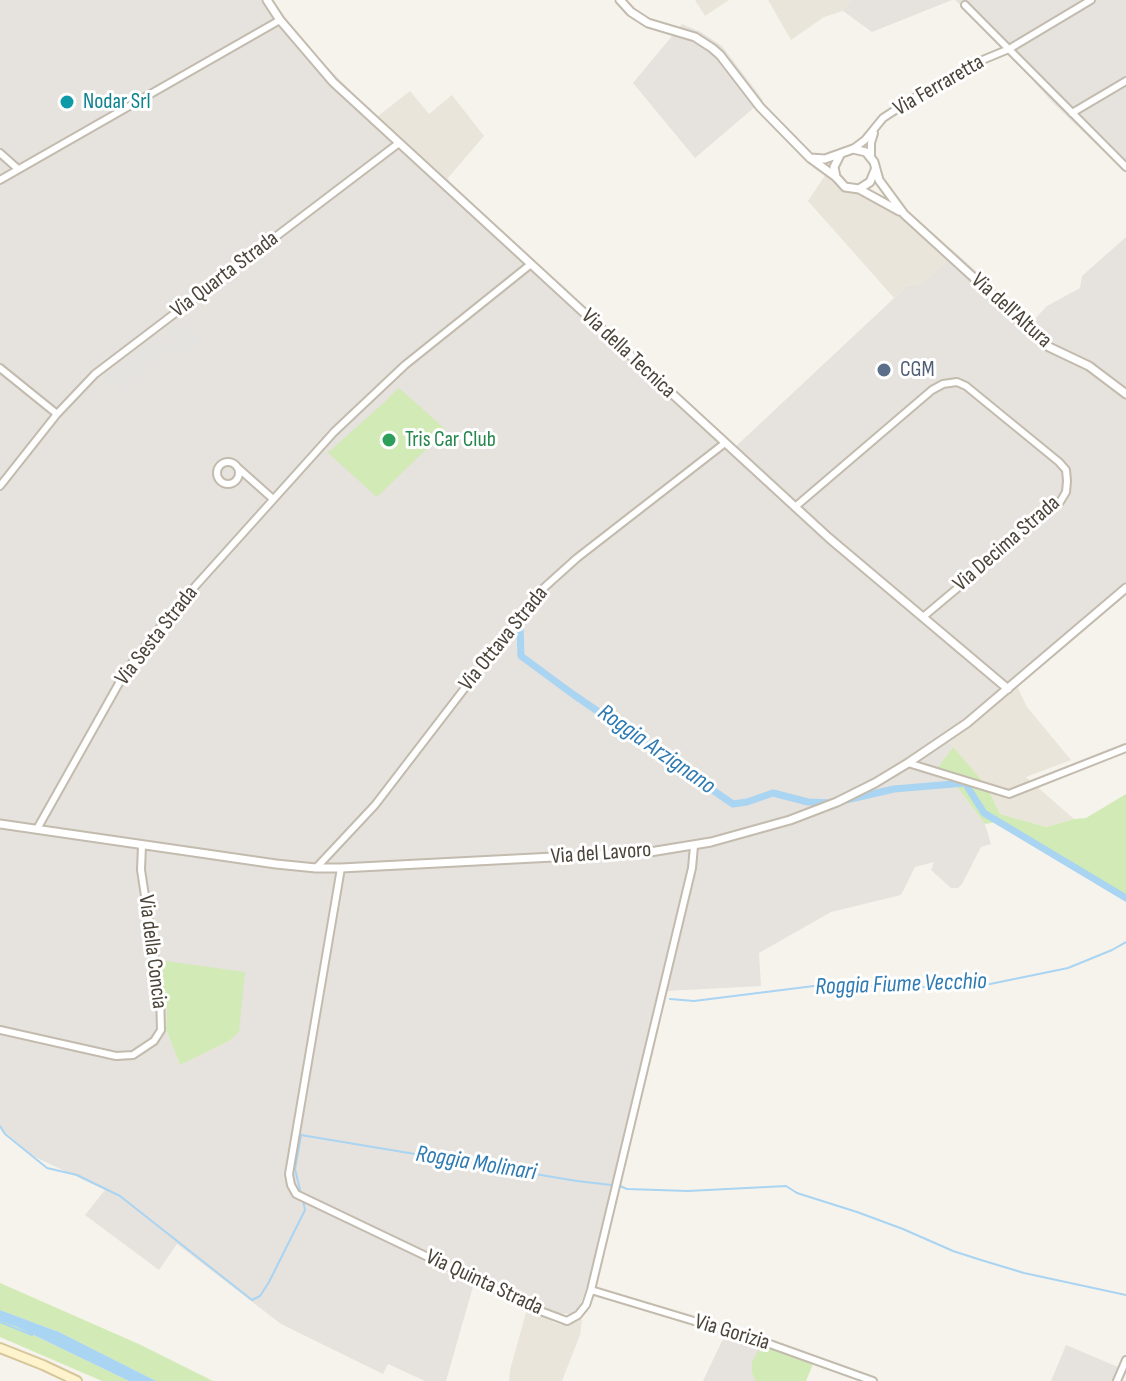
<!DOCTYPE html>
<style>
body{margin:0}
canvas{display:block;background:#f6f3ec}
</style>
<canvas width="1126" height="1381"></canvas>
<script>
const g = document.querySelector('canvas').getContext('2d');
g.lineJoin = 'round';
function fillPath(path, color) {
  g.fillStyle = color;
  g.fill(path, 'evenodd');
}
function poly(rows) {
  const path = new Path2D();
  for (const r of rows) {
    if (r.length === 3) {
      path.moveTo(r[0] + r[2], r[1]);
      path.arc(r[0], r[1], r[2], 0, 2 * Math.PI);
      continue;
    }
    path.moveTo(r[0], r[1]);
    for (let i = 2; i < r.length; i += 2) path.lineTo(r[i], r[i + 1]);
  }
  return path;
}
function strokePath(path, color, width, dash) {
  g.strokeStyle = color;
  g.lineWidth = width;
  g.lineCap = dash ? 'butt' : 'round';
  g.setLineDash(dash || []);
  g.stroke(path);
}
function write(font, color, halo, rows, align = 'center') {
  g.font = font + ' "Sofia Sans Condensed",sans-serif';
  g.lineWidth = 6;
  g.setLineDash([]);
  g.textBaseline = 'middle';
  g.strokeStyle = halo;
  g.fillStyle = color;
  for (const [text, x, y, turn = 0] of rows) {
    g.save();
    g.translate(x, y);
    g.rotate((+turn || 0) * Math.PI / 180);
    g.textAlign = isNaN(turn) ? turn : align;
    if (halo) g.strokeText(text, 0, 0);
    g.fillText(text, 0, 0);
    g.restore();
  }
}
const residential = poly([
 [695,0,729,0,705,16],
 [768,0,850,0,843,11,824,17,791,40],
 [410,91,429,114,452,95,484,136,447,179,378,116],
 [828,171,843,183,897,208,917,219,955,252,923,283,907,286,894,298,808,201],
 [1015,682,1027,707,1071,760,1026,777,1074,819,1046,827,1000,814,986,785,949,743],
 [527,1309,555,1323,563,1325,574,1323,582,1319,580,1335,562,1381,509,1381,510,1370]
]);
const industrial = poly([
 [0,0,272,0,309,49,360,100,447,179,733,449,907,286,923,283,955,252,1032,322,1047,306,1080,288,1082,276,1126,237,1126,590,977,716,949,743,953,747,935,771,958,788,985,824,991,844,981,847,962,884,958,888,951,888,931,870,934,862,915,867,901,895,831,912,759,953,761,986,667,991,637,1082,610,1199,589,1281,579,1307,571,1314,558,1313,476,1276,446,1381,425,1381,388,1364,383,1374,281,1324,177,1244,159,1270,85,1215,105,1190,33,1156,0,1128],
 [160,960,239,1031,229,1041,180,1065,166,1029,167,1013],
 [850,0,952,0,872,32,843,11],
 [955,0,1126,0,1126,173,1052,102,1020,66,1017,59],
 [682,24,701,32,722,46,763,100,695,158,633,83],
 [728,1334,762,1344,752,1373,755,1381,703,1381,722,1341],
 [1066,1345,1118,1367,1113,1381,1051,1381]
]);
const green = poly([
 [399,388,446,430,377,497,327,452,331,450,388,399,388,398],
 [953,747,986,785,1000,814,1046,827,1074,819,1086,818,1126,794,1126,899,1108,887,997,822,985,824,958,788,935,771],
 [159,960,245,972,239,1032,229,1041,180,1065,166,1029,167,1013],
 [0,1283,141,1345,213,1381,156,1381,59,1332,0,1310],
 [0,1321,17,1327,129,1381,102,1381,0,1337],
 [762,1344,814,1362,806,1381,755,1381,752,1373,752,1362]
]);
const parking = poly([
 [180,319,202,338,182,359,171,349,128,394,115,382,109,386,102,380,156,337,163,339,171,332,172,325]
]);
const water = poly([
 [0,1310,59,1332,156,1381,129,1381,17,1327,0,1321]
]);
const stream = poly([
 [670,999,694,1001,838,983,862,986,901,987,961,987,990,984,1068,968,1112,950,1126,942],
 [0,1126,5,1134,47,1168,77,1175,120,1196,252,1300,260,1296,269,1282,305,1210,303,1200],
 [301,1194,295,1169,301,1135,577,1181,620,1186,627,1189,688,1191,786,1186,797,1193,857,1212,903,1229,953,1251,981,1260,1024,1273,1126,1295],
 [0,1322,32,1335]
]);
const canal = poly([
 [520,626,521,656,574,695,733,804,747,802,773,793,808,802,833,803,894,789,965,783,984,813,1126,898]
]);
const minor = poly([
 [965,5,1126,167],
 [1072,113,1126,81],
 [853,149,865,140,883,118,909,101,968,66,1009,49,1091,0],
 [0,153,18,169],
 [871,157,871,143,874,133],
 [0,180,280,20],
 [0,368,57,414],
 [228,473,11],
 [237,467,273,499],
 [0,486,57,414,95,374,399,143],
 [795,507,932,390,943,384,957,382,966,386,1059,462,1066,470,1067,481,1066,492,1060,502,923,617],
 [908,763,1009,794,1126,748],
 [37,829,127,669,172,612,334,432,405,365,531,264],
 [316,868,375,805,537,594,577,558,725,443],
 [341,868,289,1174,291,1185,296,1194,543,1312,567,1321,578,1315,586,1305,591,1290,692,868,694,846],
 [0,1030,116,1056,133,1055,154,1041,161,1030,160,993,141,870,142,845],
 [591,1290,767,1343,873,1381],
 [1117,1381,1126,1360]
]);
const tertiary = poly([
 [267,0,280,20,333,82,829,538,1008,689],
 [620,0,631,12,648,23,695,37,712,48,720,55,760,107,810,158,836,177,845,187,859,189,899,211],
 [810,158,825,159,853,149,866,152,874,162,879,180,904,214,984,287,1020,322,1049,347,1089,366,1126,394],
 [836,177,834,167,840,155],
 [859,189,870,182,875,170],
 [0,824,276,864,316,868,341,868,650,852,711,842,790,820,837,802,875,783,908,763,967,723,1126,588]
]);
const secondary = poly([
 [0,1348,43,1365,77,1381]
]);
const markers = [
 [67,102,8,"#0f9aa8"],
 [884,370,8,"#5c6f8a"],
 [389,440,8,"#2e9e5b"]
];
const streetNames = [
 ["Via Ferraretta",939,86,-30],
 ["Via Quarta Strada",225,275,-37],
 ["Via dell'Altura",1011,311,42],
 ["Via della Tecnica",628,354,43],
 ["Via Decima Strada",1007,544,-41],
 ["Via Sesta Strada",157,636,-52],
 ["Via Ottava Strada",504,639,-51],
 ["Via del Lavoro",601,854,-4],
 ["Via della Concia",152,952,83],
 ["Via Quinta Strada",484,1283,25],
 ["Via Gorizia",732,1333,17]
];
const cultureNames = [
 ["Nodar Srl",83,102]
];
const serviceNames = [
 ["CGM",900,370]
];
const leisureNames = [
 ["Tris Car Club",405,440]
];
const waterNames = [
 ["Roggia Arzignano",656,750,35],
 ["Roggia Fiume Vecchio",901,985,-2],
 ["Roggia Molinari",476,1164,9]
];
fillPath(residential, '#eae5da');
fillPath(industrial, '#e6e2dd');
fillPath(green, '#d2eab5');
fillPath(parking, '#e5e3e0');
fillPath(water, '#a9d4f2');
strokePath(stream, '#a9d4f2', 2);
strokePath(canal, '#a9d4f2', 7);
strokePath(minor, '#c2bbae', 10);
strokePath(tertiary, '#c2bbae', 11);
strokePath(secondary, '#d6c79b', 12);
strokePath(minor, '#fff', 6);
strokePath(tertiary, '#fff', 7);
strokePath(secondary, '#fff3cd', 8);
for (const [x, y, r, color] of markers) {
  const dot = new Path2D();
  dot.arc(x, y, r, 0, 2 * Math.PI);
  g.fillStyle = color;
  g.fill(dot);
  strokePath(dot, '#fff', 3);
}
write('22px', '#4b4439', '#fff', streetNames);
write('22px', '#0d838f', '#fff', cultureNames, 'left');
write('22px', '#4e5e75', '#fff', serviceNames, 'left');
write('22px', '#27864d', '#fff', leisureNames, 'left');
write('italic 24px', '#2e7ab2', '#fff', waterNames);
</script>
